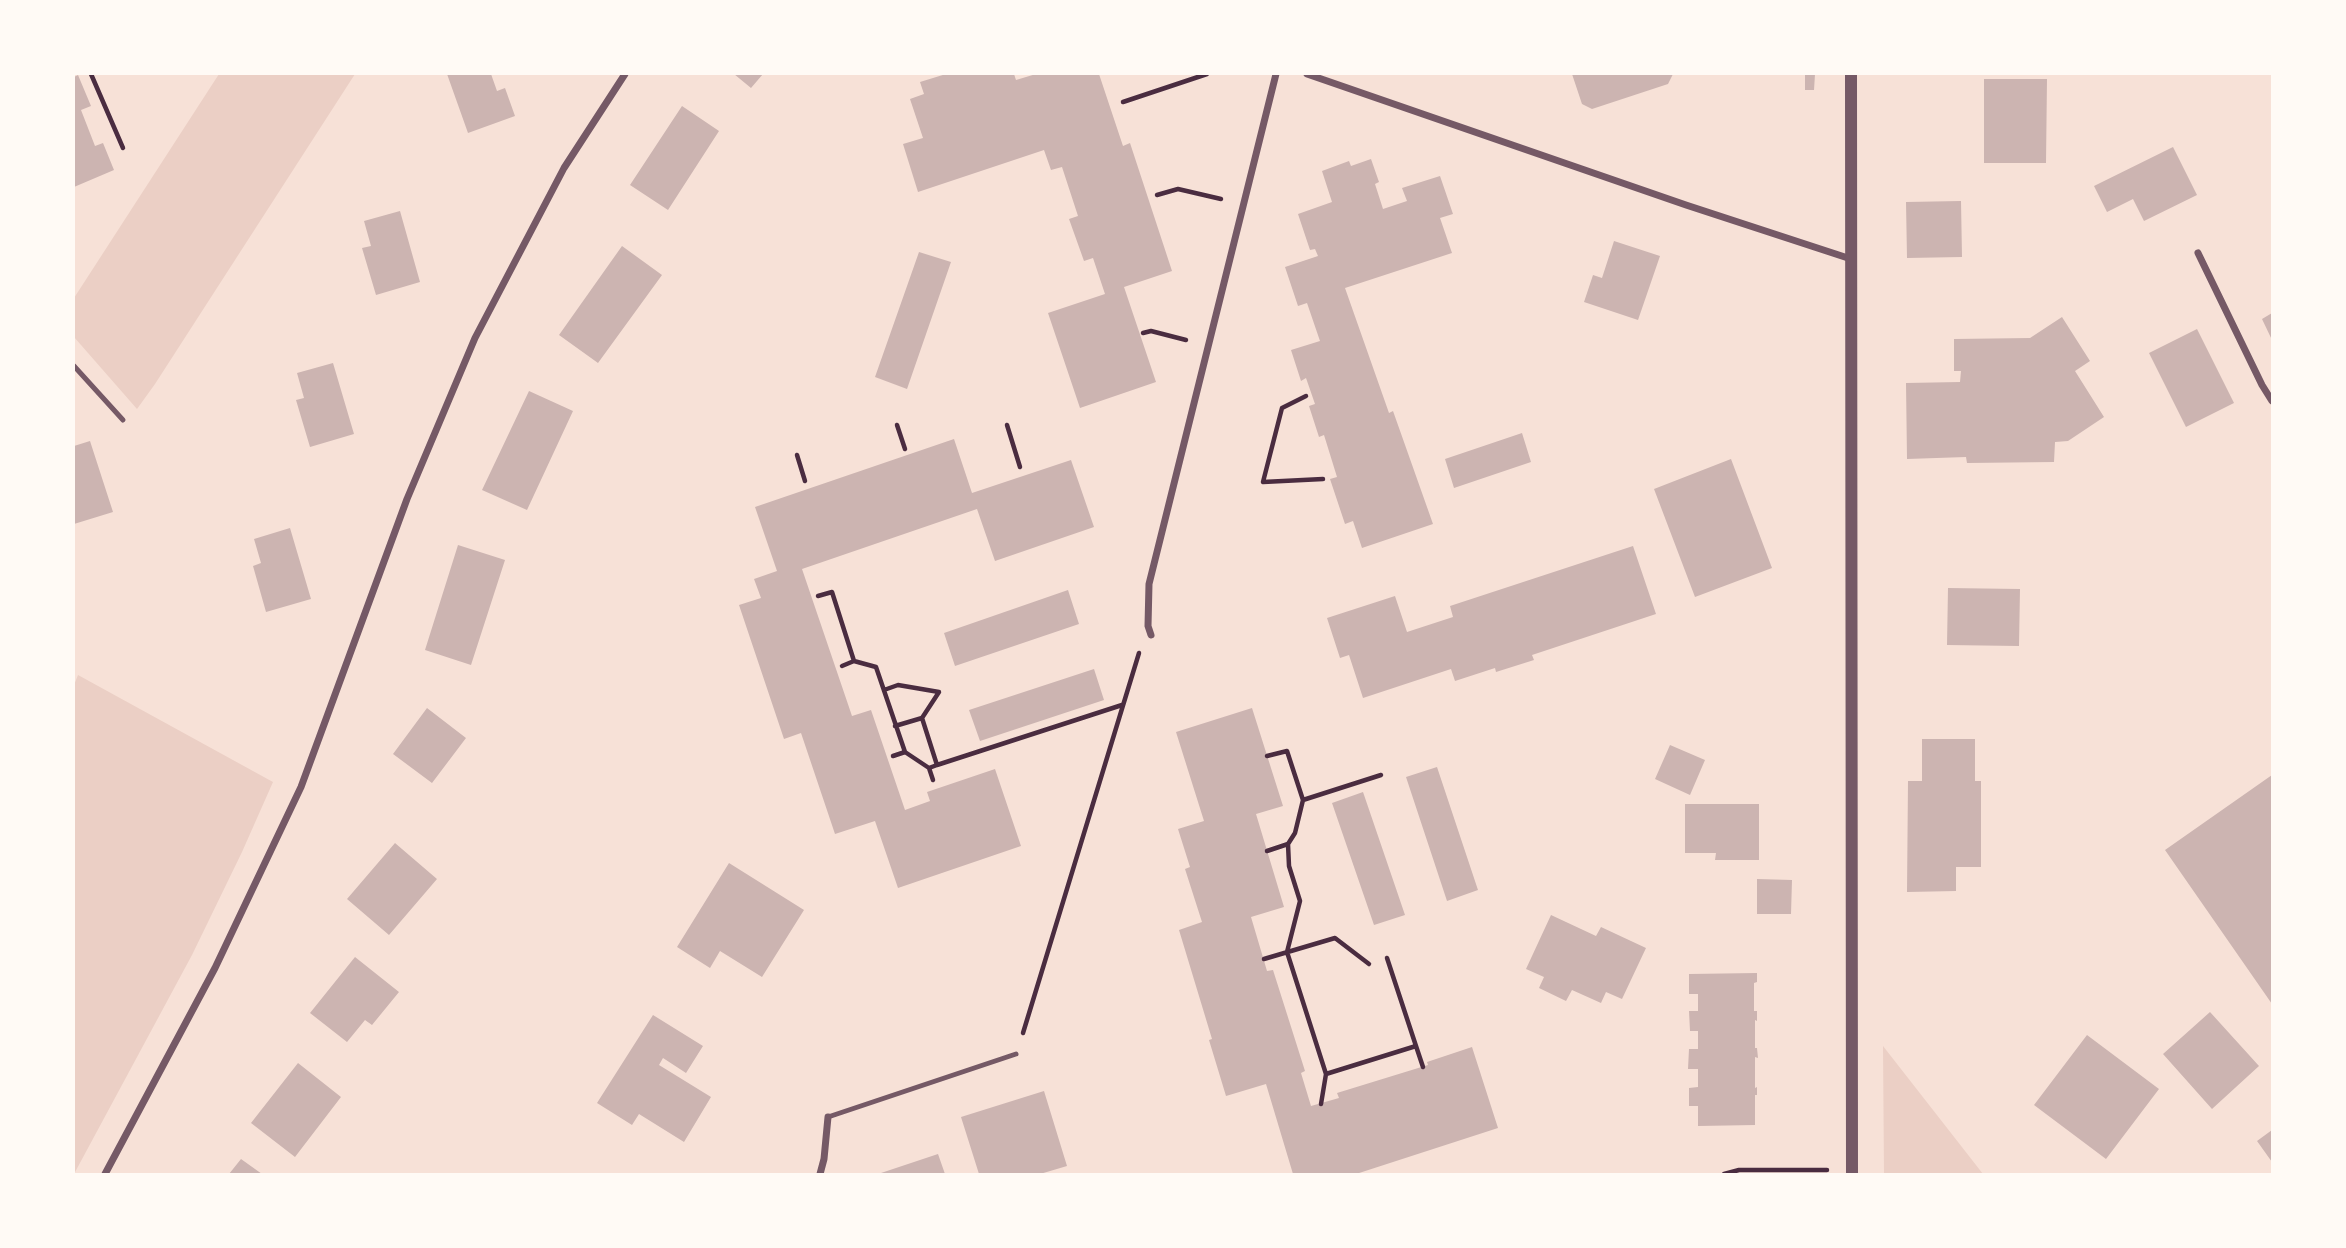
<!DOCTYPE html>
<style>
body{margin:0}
#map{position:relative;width:2346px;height:1248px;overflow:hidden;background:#f7e1d7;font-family:"Zilla Slab",serif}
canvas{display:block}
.frame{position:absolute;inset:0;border:75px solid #fffaf5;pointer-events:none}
</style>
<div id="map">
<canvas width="2346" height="1248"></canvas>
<div class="frame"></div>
</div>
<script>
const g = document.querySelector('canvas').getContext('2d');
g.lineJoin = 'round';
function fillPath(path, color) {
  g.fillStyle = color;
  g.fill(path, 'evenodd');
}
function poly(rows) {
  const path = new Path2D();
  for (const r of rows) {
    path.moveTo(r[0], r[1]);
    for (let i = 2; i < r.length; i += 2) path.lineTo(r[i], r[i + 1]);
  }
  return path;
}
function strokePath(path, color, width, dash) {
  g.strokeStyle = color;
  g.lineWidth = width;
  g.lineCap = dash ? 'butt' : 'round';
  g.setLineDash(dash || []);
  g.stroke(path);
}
const green = poly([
 [219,74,355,74,155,384,137,409,74,337,74,298],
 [78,675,273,782,242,852,192,955,74,1174,74,685],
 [1883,1046,1983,1174,1884,1174]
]);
const building = poly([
 [447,74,491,74,497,91,505,88,515,116,468,133],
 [734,74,763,74,751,88],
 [946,74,1014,74,1016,80,1036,74,1099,74,1123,146,1130,143,1172,271,1124,287,1156,382,1080,408,1048,313,1105,294,1093,258,1084,261,1069,219,1078,216,1062,167,1051,170,1044,150,918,192,903,144,923,138,910,99,924,94,920,82],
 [1572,74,1673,74,1668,84,1592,109,1582,104],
 [1805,74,1815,74,1814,90,1805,90],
 [78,75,91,106,81,110,95,146,103,143,114,170,74,187,74,77],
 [1984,79,2047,79,2046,163,1984,163],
 [682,106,719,131,668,210,630,185],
 [2173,147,2197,195,2144,221,2133,199,2107,212,2094,186],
 [1371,159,1379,182,1375,184,1383,209,1407,201,1402,188,1440,176,1453,214,1440,218,1452,253,1345,288,1389,413,1393,411,1433,524,1362,548,1353,521,1345,524,1330,479,1337,477,1324,435,1319,437,1309,406,1315,404,1306,378,1301,381,1291,350,1320,341,1307,303,1298,306,1285,267,1318,256,1315,249,1310,250,1298,214,1332,202,1322,171,1349,161,1351,166],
 [1961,201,1962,257,1907,258,1906,202],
 [400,211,420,282,376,295,362,248,371,246,364,221],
 [1614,241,1660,256,1638,320,1584,302,1593,275,1602,278],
 [622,246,662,275,598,363,559,335],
 [919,252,951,262,907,389,875,377],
 [2272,313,2272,340,2262,319],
 [2062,317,2090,361,2075,371,2104,417,2068,441,2055,442,2054,462,1967,463,1966,457,1907,459,1906,383,1960,382,1961,371,1954,371,1954,339,2030,338],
 [2197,329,2234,403,2186,427,2149,353],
 [333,363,354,434,310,447,296,400,304,398,297,373],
 [529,391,573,411,527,510,482,490],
 [1522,433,1531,462,1454,488,1445,459],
 [954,439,972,493,1071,460,1094,527,995,561,977,509,802,569,852,716,871,710,905,810,930,801,927,792,995,769,1021,846,898,888,875,821,835,834,801,733,784,739,739,605,761,598,754,579,777,571,755,507],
 [90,441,113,512,74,524,74,446],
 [1731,459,1772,568,1695,597,1654,489],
 [290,528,311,599,266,612,253,566,261,563,254,539],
 [458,545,505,560,471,665,425,650],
 [1633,546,1656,614,1532,655,1534,660,1496,672,1495,668,1455,681,1451,669,1363,698,1349,655,1340,658,1327,618,1395,596,1407,632,1453,617,1450,606],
 [1948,588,2020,589,2019,646,1947,645],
 [1068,590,1079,624,955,666,944,633],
 [1094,669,1104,700,980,741,969,710],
 [427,708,466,738,432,783,393,754],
 [1252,708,1283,806,1256,814,1284,907,1251,917,1267,971,1273,970,1305,1071,1301,1073,1311,1106,1339,1098,1337,1093,1428,1065,1427,1062,1472,1047,1498,1128,1356,1174,1293,1174,1266,1084,1226,1096,1209,1040,1212,1039,1179,930,1202,922,1185,869,1190,867,1178,829,1204,821,1176,732],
 [1922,739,1975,739,1975,781,1981,781,1981,867,1956,867,1956,891,1907,892,1908,781,1922,781],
 [1670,745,1705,760,1690,795,1655,779],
 [1437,767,1478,890,1447,901,1406,777],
 [2272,775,2272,1004,2165,850],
 [1363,792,1405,915,1374,925,1332,803],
 [1685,804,1759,804,1759,860,1715,860,1716,853,1685,853],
 [395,843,437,879,389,935,347,899],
 [729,863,804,910,762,977,720,951,710,968,677,947],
 [1757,879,1792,880,1791,914,1757,914],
 [1551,915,1596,936,1601,927,1646,948,1622,999,1606,992,1601,1003,1572,990,1566,1001,1539,988,1544,977,1526,969],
 [355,957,399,992,372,1025,365,1020,347,1042,310,1013],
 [1757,973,1757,982,1754,983,1754,1011,1757,1011,1757,1021,1755,1020,1755,1048,1757,1048,1758,1058,1755,1057,1755,1088,1757,1087,1757,1095,1755,1095,1755,1125,1698,1126,1698,1106,1689,1106,1689,1088,1698,1087,1698,1069,1688,1069,1689,1049,1698,1049,1698,1031,1690,1031,1689,1011,1698,1011,1698,994,1689,994,1689,974],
 [2210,1012,2259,1066,2212,1109,2163,1054],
 [653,1015,703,1046,686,1073,663,1058,659,1065,711,1097,684,1142,639,1114,632,1125,597,1103],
 [2087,1035,2159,1089,2106,1159,2034,1105],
 [298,1063,341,1097,295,1157,251,1123],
 [1044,1091,1067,1166,1040,1174,979,1174,961,1117],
 [2272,1130,2272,1162,2257,1141],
 [938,1154,945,1174,878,1174],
 [241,1159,262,1174,229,1174]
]);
const path = poly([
 [91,74,123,148],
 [1123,102,1207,74],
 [1157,195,1178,189,1221,199],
 [1143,333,1151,331,1186,340],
 [1306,396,1282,408,1263,482,1323,479],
 [897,425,905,449],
 [1007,425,1020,467],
 [797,455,805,481],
 [818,596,832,592,854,661],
 [842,666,854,661,876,667,905,752],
 [884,690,898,685,939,692,922,718,895,726],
 [922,718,937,765],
 [893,756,905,752,929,768],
 [1267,756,1287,751,1303,800,1381,775],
 [933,780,929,768,937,765,1122,705],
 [1303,800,1295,833,1288,844,1289,866,1300,901,1287,952,1326,1074,1416,1046,1387,958],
 [1267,851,1288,844],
 [1264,959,1335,938,1369,964],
 [1023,1033,1139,653],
 [1416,1046,1423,1067],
 [1321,1104,1326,1074],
 [1724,1174,1739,1170,1827,1170]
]);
const service = poly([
 [74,366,123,420],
 [828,1117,1016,1054]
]);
const minor = poly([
 [1307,74,1686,205,1851,259],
 [2198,253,2262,385,2272,401],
 [1151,635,1148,626,1149,584,1276,74],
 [105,1174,215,968,301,787,407,499,475,338,564,168,625,74],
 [820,1174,824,1159,828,1117]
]);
const tertiary = poly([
 [1851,74,1852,1174]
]);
fillPath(green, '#ebcfc5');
fillPath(building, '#ccb4b1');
strokePath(path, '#4a2c40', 4.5);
strokePath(service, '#755966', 5);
strokePath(minor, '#755966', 7);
strokePath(tertiary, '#755966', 12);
</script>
